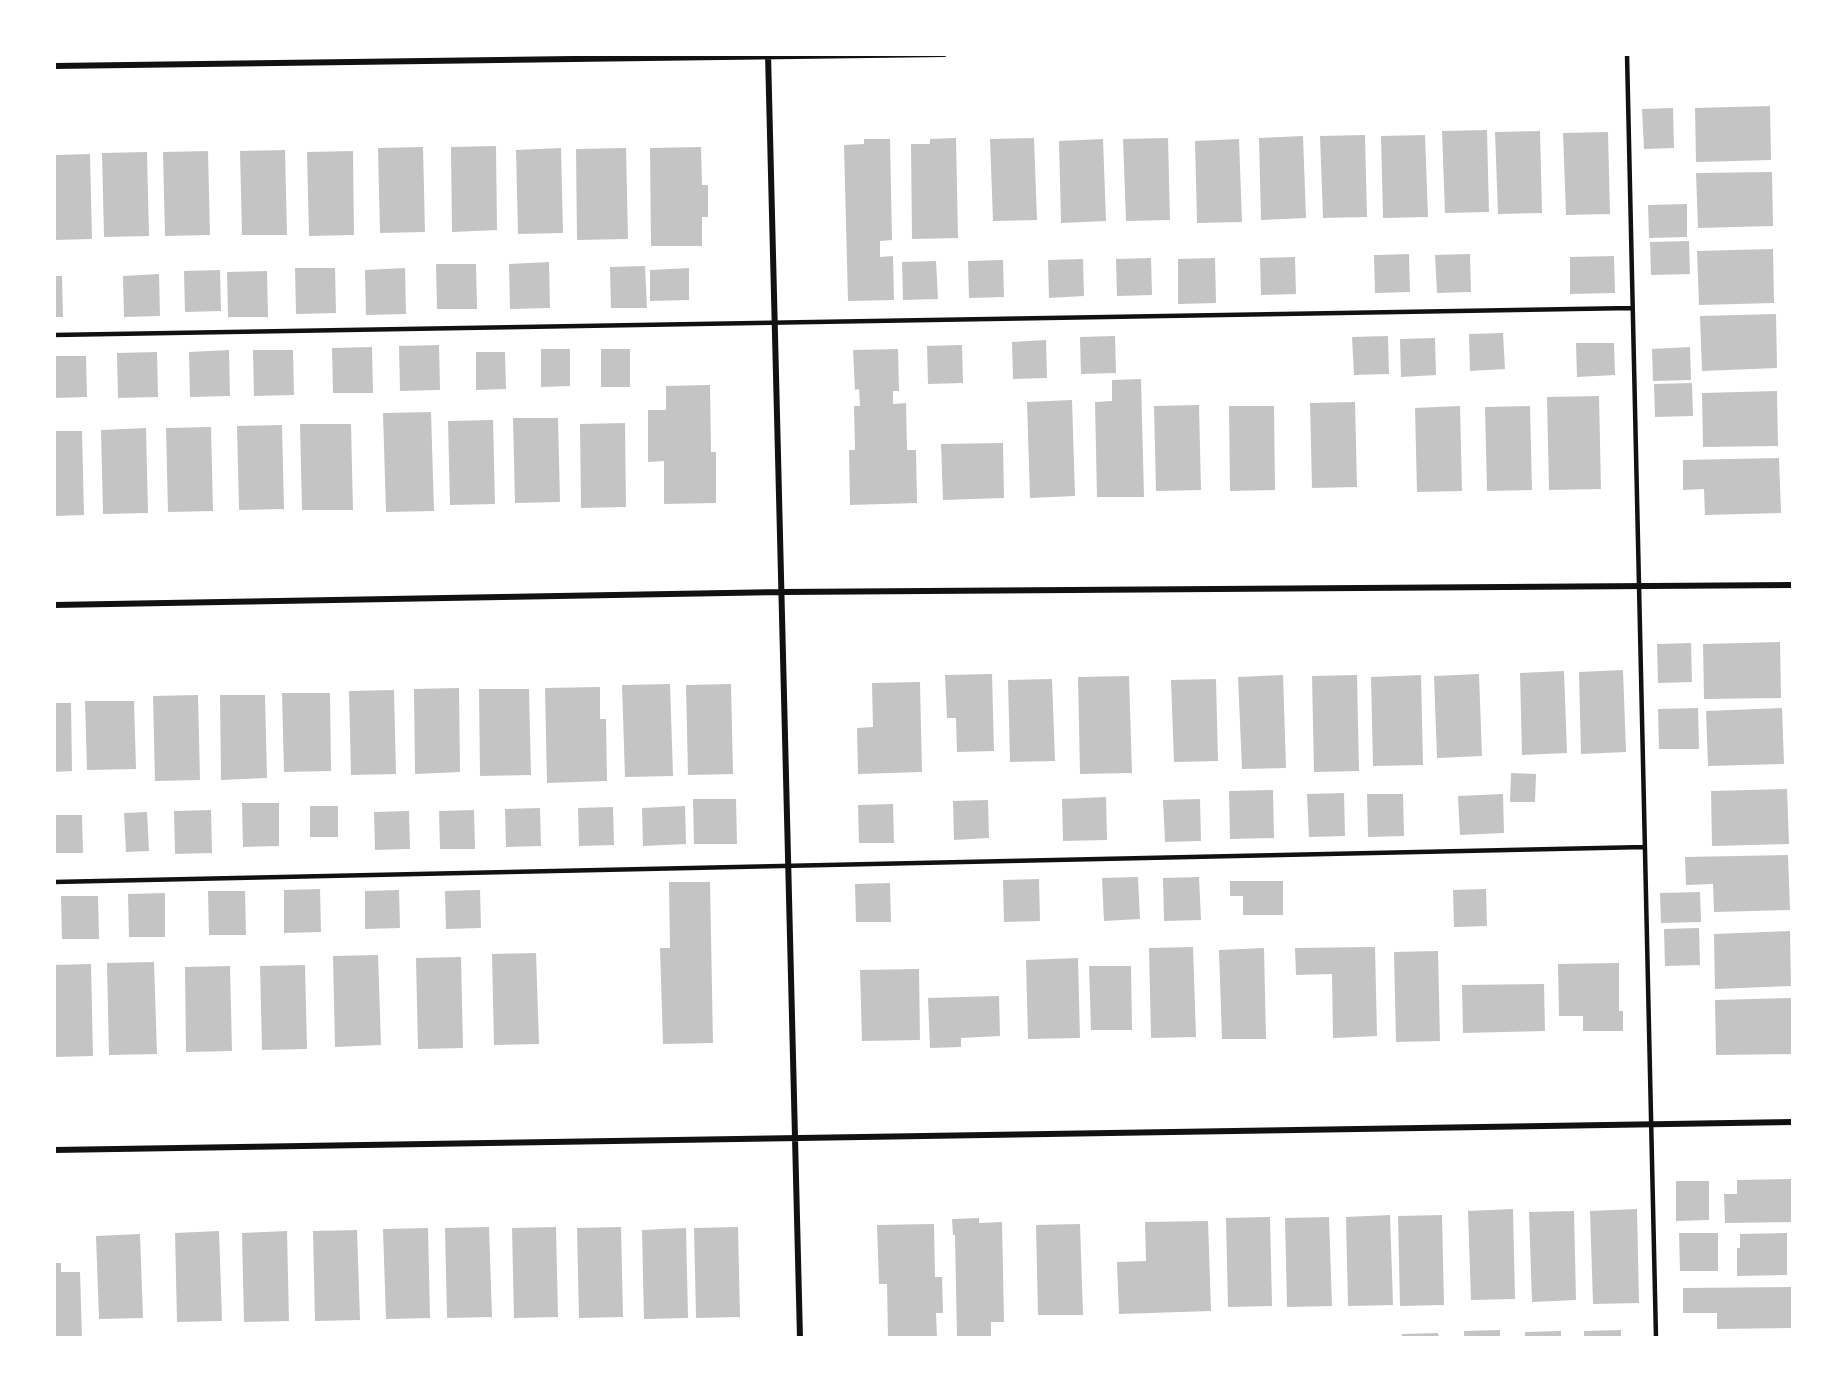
<!DOCTYPE html>
<style>
body{margin:0}
#map{position:relative;width:1847px;height:1392px;overflow:hidden;background:#fff;font-family:"Golos Text",sans-serif}
canvas{display:block}
.frame{position:absolute;inset:0;border:56px solid #fff;pointer-events:none}
</style>
<div id="map">
<canvas width="1847" height="1392"></canvas>
<div class="frame"></div>
</div>
<script>
const g = document.querySelector('canvas').getContext('2d');
g.lineJoin = 'round';
function fillPath(path, color) {
  g.fillStyle = color;
  g.fill(path, 'evenodd');
}
function poly(rows) {
  const path = new Path2D();
  for (const r of rows) {
    path.moveTo(r[0], r[1]);
    for (let i = 2; i < r.length; i += 2) path.lineTo(r[i], r[i + 1]);
  }
  return path;
}
function strokePath(path, color, width, dash) {
  g.strokeStyle = color;
  g.lineWidth = width;
  g.lineCap = dash ? 'butt' : 'round';
  g.setLineDash(dash || []);
  g.stroke(path);
}
const building = poly([
 [1770,106,1771,160,1696,162,1695,108],
 [1673,108,1674,148,1644,149,1642,109],
 [1487,130,1489,212,1445,213,1442,131],
 [1540,131,1542,213,1498,214,1495,132],
 [1608,132,1610,214,1566,215,1563,133],
 [1365,135,1367,217,1323,218,1320,136],
 [1425,135,1428,217,1383,218,1381,136],
 [1303,136,1306,218,1261,220,1259,138],
 [956,138,958,238,912,239,911,144,930,144,930,139],
 [1034,138,1037,220,993,221,990,139],
 [1168,138,1170,220,1126,221,1123,139],
 [864,139,890,139,892,240,880,241,880,257,893,256,894,300,848,301,844,145,864,144],
 [1103,139,1106,221,1061,223,1059,141],
 [1239,139,1242,222,1197,223,1195,141],
 [496,146,497,230,452,232,451,147],
 [423,147,425,232,380,233,378,148],
 [701,147,702,185,708,185,708,217,702,217,702,246,651,246,650,148],
 [561,148,563,233,518,234,516,150],
 [626,148,628,239,577,240,576,149],
 [285,150,287,235,242,235,240,151],
 [208,151,210,235,165,236,163,152],
 [353,151,354,235,309,236,307,152],
 [147,152,149,236,104,237,102,153],
 [90,154,92,239,54,240,54,155],
 [1772,172,1773,226,1698,228,1696,173],
 [1687,204,1687,237,1649,238,1648,205],
 [1689,241,1690,274,1651,275,1650,242],
 [1773,249,1774,303,1699,305,1697,251],
 [1409,254,1410,292,1375,293,1374,255],
 [1470,254,1471,292,1437,293,1435,255],
 [1614,256,1615,293,1570,294,1570,257],
 [1295,257,1296,294,1261,295,1260,258],
 [1151,258,1152,295,1117,296,1116,259],
 [1215,258,1216,303,1178,304,1178,259],
 [1083,259,1084,296,1049,298,1048,260],
 [1003,260,1004,297,969,298,968,261],
 [936,261,938,299,903,300,902,262],
 [549,262,550,308,510,309,509,264],
 [436,264,476,264,477,309,437,309],
 [645,266,647,308,611,308,610,267],
 [295,268,335,268,336,313,296,314],
 [405,268,406,314,366,315,365,270],
 [689,268,689,300,650,301,650,270],
 [220,270,221,311,185,312,184,271],
 [267,271,268,317,228,317,227,272],
 [159,274,160,316,124,317,123,276],
 [54,276,62,276,63,317,54,317],
 [1776,314,1777,368,1702,371,1700,316],
 [1503,333,1505,369,1470,371,1469,334],
 [1115,336,1116,373,1081,374,1080,337],
 [1388,336,1389,374,1354,375,1352,337],
 [1435,338,1436,375,1401,377,1400,339],
 [1046,340,1047,378,1013,379,1012,342],
 [1576,343,1614,343,1615,375,1577,377],
 [439,345,440,390,400,391,399,346],
 [962,345,963,383,928,384,927,346],
 [372,347,373,393,333,393,332,348],
 [1690,347,1691,380,1653,381,1652,349],
 [541,349,570,349,570,386,541,387],
 [601,349,630,349,630,387,601,387],
 [898,349,899,391,893,391,893,404,906,403,907,450,916,450,917,503,850,505,849,450,855,450,854,406,860,406,859,389,855,390,853,350],
 [229,350,230,396,190,397,189,352],
 [253,350,293,350,294,395,254,396],
 [157,352,158,397,118,398,117,353],
 [476,352,505,352,506,389,476,390],
 [54,356,86,356,87,397,54,398],
 [1141,379,1144,497,1097,497,1095,402,1112,401,1112,380],
 [1692,383,1693,416,1655,417,1654,384],
 [710,385,711,452,716,452,716,503,664,504,664,461,648,462,648,410,666,410,666,386],
 [1777,391,1778,446,1703,447,1702,393],
 [1599,396,1601,489,1549,490,1547,397],
 [1072,400,1075,496,1030,498,1027,402],
 [1355,402,1357,487,1312,488,1310,403],
 [1199,405,1201,490,1156,491,1154,406],
 [1229,406,1274,406,1275,490,1230,491],
 [1460,406,1462,491,1417,492,1415,408],
 [1530,406,1532,490,1487,491,1485,407],
 [431,412,434,511,386,512,383,413],
 [513,418,558,418,560,502,515,503],
 [493,420,495,504,450,505,448,421],
 [625,423,626,507,581,508,580,424],
 [300,424,351,424,353,510,302,510],
 [282,425,284,509,239,510,237,426],
 [211,427,213,511,168,512,166,428],
 [146,428,148,513,103,514,101,430],
 [54,431,82,431,84,515,54,516],
 [1003,443,1004,498,943,500,941,444],
 [1779,458,1781,513,1705,515,1704,489,1683,490,1683,460],
 [1780,642,1781,698,1704,699,1703,644],
 [1691,643,1692,682,1658,683,1657,644],
 [1623,670,1626,752,1581,754,1579,672],
 [1564,671,1567,753,1522,755,1520,673],
 [992,674,994,751,957,752,956,718,947,718,945,675],
 [1479,674,1482,756,1437,758,1434,676],
 [1283,675,1286,768,1242,769,1238,677],
 [1357,675,1359,771,1314,772,1312,676],
 [1421,675,1423,765,1373,766,1371,677],
 [1129,676,1132,773,1080,774,1078,677],
 [1052,679,1055,761,1010,762,1008,680],
 [1216,679,1218,761,1174,762,1171,680],
 [920,682,922,772,858,774,857,728,873,727,872,683],
 [670,684,673,776,625,777,622,685],
 [731,684,733,774,688,775,686,685],
 [600,687,600,719,606,719,607,781,547,783,545,688],
 [459,688,460,772,415,774,414,689],
 [479,689,529,689,531,775,480,776],
 [394,690,396,774,351,775,349,691],
 [282,693,330,693,331,771,284,772],
 [198,695,200,780,155,781,153,696],
 [220,695,265,695,267,778,221,780],
 [85,701,134,701,136,769,87,770],
 [54,703,71,703,72,771,54,772],
 [1698,708,1699,749,1659,749,1658,709],
 [1782,708,1784,764,1708,766,1706,711],
 [1511,773,1536,774,1535,802,1510,802],
 [1787,789,1789,844,1712,846,1711,791],
 [1273,790,1274,838,1230,839,1229,791],
 [1344,793,1345,836,1309,837,1307,794],
 [1367,794,1403,794,1404,836,1368,837],
 [1503,794,1504,833,1460,835,1458,796],
 [1106,797,1107,840,1063,841,1062,799],
 [693,799,736,799,737,844,694,844],
 [1200,799,1201,841,1165,842,1163,800],
 [988,800,989,838,954,840,953,801],
 [242,803,279,803,279,846,243,847],
 [893,804,894,843,859,843,858,805],
 [310,806,338,806,338,837,310,837],
 [685,806,686,844,643,846,642,808],
 [613,807,614,845,579,846,578,808],
 [540,808,541,846,506,847,505,809],
 [211,810,212,853,175,854,174,811],
 [474,810,475,849,440,849,439,811],
 [409,811,410,849,375,850,374,812],
 [147,812,149,851,126,852,124,813],
 [54,815,82,815,83,853,54,853],
 [1788,855,1790,910,1714,912,1713,884,1686,885,1685,857],
 [1138,877,1140,919,1104,921,1102,878],
 [1199,877,1201,920,1164,921,1163,878],
 [1039,879,1040,921,1004,922,1003,880],
 [1230,881,1283,881,1283,915,1243,915,1243,896,1230,896],
 [669,882,710,882,713,1043,663,1044,660,948,670,948],
 [890,883,891,922,856,922,855,884],
 [320,889,321,932,284,933,284,890],
 [1486,889,1487,926,1454,927,1453,890],
 [399,890,400,928,365,929,365,891],
 [480,890,481,928,446,929,445,891],
 [208,891,245,891,246,935,209,935],
 [1700,892,1701,922,1661,923,1660,893],
 [165,893,165,937,129,937,128,894],
 [61,896,98,896,99,939,62,939],
 [1699,928,1700,965,1665,966,1664,929],
 [1790,931,1791,986,1715,989,1714,934],
 [1193,947,1196,1037,1151,1038,1149,948],
 [1375,947,1377,1036,1333,1038,1332,974,1296,975,1295,948],
 [1264,948,1266,1039,1222,1039,1219,950],
 [1438,951,1440,1041,1396,1042,1394,952],
 [536,953,539,1044,494,1045,492,954],
 [378,955,381,1045,335,1047,333,956],
 [461,957,463,1048,418,1049,416,958],
 [1078,958,1080,1038,1028,1039,1026,960],
 [154,962,157,1054,109,1055,107,963],
 [1619,963,1619,1011,1623,1011,1623,1031,1583,1031,1583,1016,1559,1016,1558,964],
 [91,964,93,1056,54,1057,54,965],
 [305,965,307,1049,262,1050,260,966],
 [230,966,232,1051,186,1052,185,967],
 [1089,966,1131,966,1132,1030,1091,1030],
 [919,969,920,1040,862,1041,860,970],
 [1544,984,1545,1031,1463,1033,1462,985],
 [999,996,1000,1036,961,1038,961,1047,930,1048,928,998],
 [1791,998,1793,1054,1716,1055,1715,1000],
 [1793,1179,1793,1222,1725,1223,1724,1194,1737,1194,1737,1180],
 [1676,1181,1709,1181,1709,1220,1676,1221],
 [1513,1209,1515,1299,1471,1300,1468,1211],
 [1637,1209,1639,1303,1593,1304,1590,1211],
 [1574,1211,1576,1300,1532,1302,1529,1212],
 [1390,1215,1393,1305,1348,1306,1346,1217],
 [1442,1215,1444,1305,1400,1306,1398,1216],
 [1270,1217,1272,1306,1228,1307,1226,1218],
 [1329,1217,1332,1306,1287,1307,1285,1218],
 [979,1218,979,1223,1002,1222,1004,1322,991,1322,991,1336,983,1336,983,1338,957,1338,955,1235,953,1235,952,1219],
 [1208,1221,1211,1311,1119,1314,1117,1262,1146,1261,1145,1222],
 [934,1224,935,1277,942,1277,943,1313,936,1313,937,1338,888,1338,887,1284,879,1284,877,1225],
 [1080,1224,1083,1315,1038,1315,1036,1225],
 [489,1227,492,1317,447,1318,445,1228],
 [556,1227,558,1317,514,1318,512,1228],
 [621,1227,623,1317,579,1318,577,1228],
 [738,1227,740,1317,696,1318,694,1228],
 [428,1228,430,1318,386,1319,383,1229],
 [686,1228,688,1318,644,1319,642,1230],
 [357,1230,360,1320,315,1321,313,1231],
 [219,1231,222,1321,177,1322,175,1233],
 [287,1231,289,1321,244,1322,242,1233],
 [1679,1233,1718,1233,1718,1271,1680,1271],
 [1787,1233,1787,1275,1737,1276,1737,1248,1740,1248,1740,1234],
 [140,1234,143,1318,99,1319,96,1236],
 [54,1263,61,1263,61,1272,80,1272,82,1338,54,1338],
 [1793,1287,1793,1328,1717,1329,1717,1313,1683,1313,1683,1288],
 [1500,1330,1500,1338,1464,1338,1464,1331],
 [1621,1330,1621,1338,1584,1338,1584,1331],
 [1561,1331,1561,1338,1525,1338,1525,1332],
 [1438,1333,1439,1338,1402,1338,1402,1334]
]);
const service = poly([
 [1627,54,1656,1338],
 [54,335,1632,308],
 [54,882,1645,847]
]);
const minor = poly([
 [768,54,800,1338],
 [54,66,944,54],
 [54,605,782,592,1793,585],
 [54,1150,1793,1122]
]);
fillPath(building, '#c4c4c4');
strokePath(service, '#111', 4.5);
strokePath(minor, '#111', 6);
</script>
